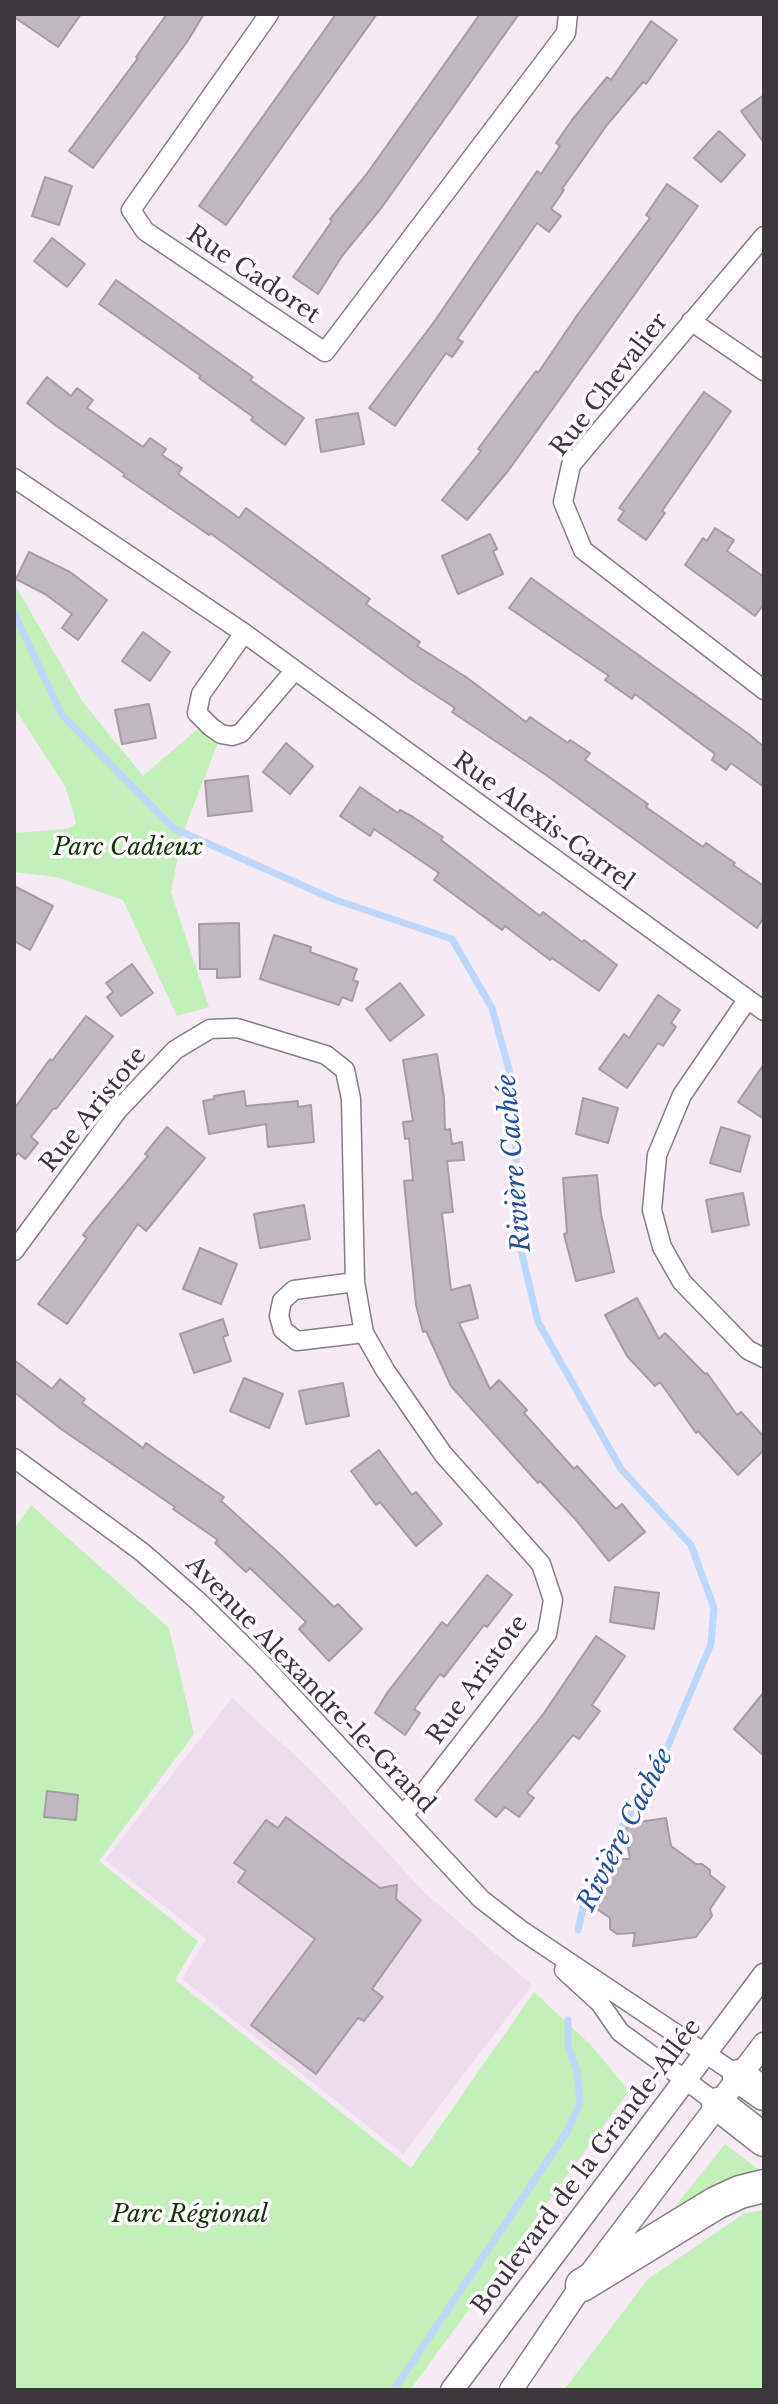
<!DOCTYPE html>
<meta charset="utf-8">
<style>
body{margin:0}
#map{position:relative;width:778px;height:2404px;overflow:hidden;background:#f5eaf4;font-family:"Libre Baskerville",serif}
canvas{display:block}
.frame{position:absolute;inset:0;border:16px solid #3b373b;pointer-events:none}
</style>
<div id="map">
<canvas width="778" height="2404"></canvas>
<div class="frame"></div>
</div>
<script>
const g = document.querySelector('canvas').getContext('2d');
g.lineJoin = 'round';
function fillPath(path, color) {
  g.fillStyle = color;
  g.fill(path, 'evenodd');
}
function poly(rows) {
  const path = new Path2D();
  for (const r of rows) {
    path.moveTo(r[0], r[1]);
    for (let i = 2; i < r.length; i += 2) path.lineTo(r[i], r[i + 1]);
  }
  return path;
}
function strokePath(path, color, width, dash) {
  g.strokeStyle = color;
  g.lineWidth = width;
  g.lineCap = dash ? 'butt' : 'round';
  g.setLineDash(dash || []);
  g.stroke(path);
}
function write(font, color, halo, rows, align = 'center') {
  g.font = font + ' "Libre Baskerville",serif';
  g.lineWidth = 7;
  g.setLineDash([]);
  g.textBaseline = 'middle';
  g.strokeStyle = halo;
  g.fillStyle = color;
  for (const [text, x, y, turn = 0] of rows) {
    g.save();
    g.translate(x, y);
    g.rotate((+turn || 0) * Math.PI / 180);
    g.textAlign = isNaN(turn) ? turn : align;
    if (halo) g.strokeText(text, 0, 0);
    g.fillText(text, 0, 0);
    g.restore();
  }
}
const built = poly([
 [232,1698,313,1772,425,1893,532,1985,403,2154,182,1979,206,1939,105,1860]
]);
const green = poly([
 [14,583,82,701,143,776,200,727,221,735,182,835,171,892,209,1007,177,1016,123,900,56,877,14,872,14,833,67,829,76,823,66,788,14,707],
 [31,1505,169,1628,194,1734,99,1861,198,1941,175,1980,411,2168,534,1992,590,2044,629,2091,410,2390,14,2390,14,1529],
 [725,2144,762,2172,669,2214],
 [764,2210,764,2390,564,2390,648,2279,745,2213]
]);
const stream = poly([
 [14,613,62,715,173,828,333,899,452,939,492,1008,513,1084,520,1246,538,1322,621,1469,691,1545,714,1608,711,1644,657,1772,621,1829,621,1845,585,1899,578,1930],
 [394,2390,568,2130,580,2103,577,2071,568,2046,568,2020]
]);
const building = poly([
 [14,14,81,14,58,47,14,17,14,14],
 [167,14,204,14,187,42,93,168,69,151,138,58,136,57,167,14],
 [336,14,377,14,226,225,199,206,336,14],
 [480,14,519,14,382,207,342,256,318,294,293,277,332,221,330,219,366,175,480,14],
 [651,21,677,40,646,84,643,82,607,125,562,189,564,190,551,209,561,216,549,232,537,223,457,339,463,342,452,357,446,353,395,426,369,408,434,322,537,171,541,174,560,146,556,143,572,120,607,77,611,80,651,21],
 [764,95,764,143,741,111,764,95],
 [719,131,745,155,721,182,694,158,719,131],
 [45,177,72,186,59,225,32,216,45,177],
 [667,184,698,206,508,471,467,520,442,500,481,451,478,449,536,371,538,373,578,314,650,218,646,215,667,184],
 [52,238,85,264,67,287,34,261,52,238],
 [116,280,253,377,250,380,304,418,285,445,251,420,253,417,199,378,201,376,99,304,116,280],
 [47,377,71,396,77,388,93,400,87,408,143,447,150,438,166,449,162,455,182,468,178,474,239,518,246,508,370,599,366,604,420,642,417,646,466,677,526,722,530,717,568,743,570,740,590,753,585,760,648,804,646,807,703,847,706,843,735,863,733,865,764,886,764,917,757,928,546,775,452,712,455,708,412,680,210,533,209,535,123,476,125,474,55,425,27,403,47,377],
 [704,392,731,411,662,511,665,513,646,540,618,520,624,511,619,508,704,392],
 [358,413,364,444,321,452,316,420,358,413],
 [715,528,734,540,727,551,764,577,764,604,755,616,685,565,703,538,707,541,715,528],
 [490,534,497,549,493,551,503,574,458,594,442,556,490,534],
 [29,552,70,572,107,600,78,640,62,628,72,614,45,594,16,579,29,552],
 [531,578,750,735,764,747,764,787,731,763,726,770,712,760,715,754,635,694,632,699,605,680,609,676,509,608,531,578],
 [143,632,170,652,150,681,122,661,143,632],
 [149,704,156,738,122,744,115,710,149,704],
 [286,743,313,766,290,794,263,772,286,743],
 [248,776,252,811,208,816,205,781,248,776],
 [360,787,398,813,400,810,413,817,443,837,441,840,540,916,543,912,582,942,584,940,617,965,599,991,552,958,550,960,505,926,502,930,434,880,439,873,374,829,370,836,340,816,360,787],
 [14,886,53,906,30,950,14,941,14,886],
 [239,923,240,977,217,978,217,969,200,969,199,924,239,923],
 [274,935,311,947,310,952,357,969,353,980,358,982,352,1001,342,997,339,1005,260,979,274,935],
 [132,964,153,993,121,1016,107,997,113,992,106,983,132,964],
 [400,983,424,1015,390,1041,366,1009,400,983],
 [658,995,680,1010,671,1023,676,1027,663,1046,658,1043,627,1088,599,1069,624,1034,629,1038,658,995],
 [86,1016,113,1036,56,1109,54,1108,31,1137,38,1143,25,1159,18,1153,14,1158,14,1109,50,1059,52,1061,86,1016],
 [437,1054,444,1098,445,1130,450,1129,452,1144,462,1142,464,1160,447,1161,453,1212,442,1213,451,1290,470,1285,478,1318,459,1323,490,1389,499,1380,527,1410,524,1413,574,1469,577,1466,616,1509,622,1504,645,1532,609,1561,576,1520,540,1481,538,1483,451,1386,426,1331,423,1332,416,1305,404,1181,413,1180,409,1138,405,1139,403,1122,413,1121,403,1060,437,1054],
 [764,1064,764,1119,738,1102,764,1064],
 [244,1091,246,1106,298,1101,298,1107,311,1105,314,1142,268,1147,266,1124,209,1134,203,1101,214,1099,214,1096,244,1091],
 [583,1098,618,1108,608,1143,576,1134,583,1098],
 [167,1127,205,1158,146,1231,138,1224,67,1324,38,1304,87,1238,83,1235,90,1226,148,1156,145,1154,167,1127],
 [721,1127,750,1136,740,1172,710,1163,721,1127],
 [597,1175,601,1214,614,1272,576,1281,564,1234,567,1233,563,1178,597,1175],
 [743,1193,749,1225,712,1232,706,1200,743,1193],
 [304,1205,310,1239,260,1248,254,1214,304,1205],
 [200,1248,237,1264,221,1304,183,1289,200,1248],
 [637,1298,659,1339,665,1333,705,1374,707,1373,737,1415,741,1412,764,1437,764,1450,738,1475,698,1431,696,1433,660,1382,655,1386,627,1356,605,1315,637,1298],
 [223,1319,228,1335,223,1337,231,1361,194,1373,180,1334,223,1319],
 [14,1360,52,1389,60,1379,85,1399,82,1403,143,1448,146,1443,224,1497,221,1501,282,1556,334,1607,338,1604,362,1629,329,1661,299,1629,306,1622,250,1568,246,1572,215,1543,218,1540,173,1509,175,1507,61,1429,14,1392,14,1360],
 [244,1378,283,1394,269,1428,230,1411,244,1378],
 [343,1383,349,1416,306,1424,299,1391,343,1383],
 [379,1450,412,1495,416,1492,442,1524,416,1546,380,1502,376,1505,351,1471,379,1450],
 [487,1575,512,1595,487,1627,484,1625,444,1677,440,1674,414,1709,420,1713,405,1735,375,1713,387,1693,442,1622,447,1626,487,1575],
 [615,1587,659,1593,654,1629,610,1622,615,1587],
 [596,1636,625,1656,592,1705,600,1711,579,1739,573,1735,527,1793,534,1798,519,1817,505,1807,496,1817,475,1800,544,1713,596,1636],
 [764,1692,764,1756,734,1729,764,1692],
 [47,1791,78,1795,76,1820,44,1817,47,1791],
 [286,1817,380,1888,397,1885,396,1899,421,1920,372,1989,383,1997,364,2021,358,2018,316,2074,251,2025,315,1939,238,1882,246,1871,234,1863,266,1820,278,1828,286,1817],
 [666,1818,671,1846,696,1864,702,1864,710,1870,710,1875,725,1887,710,1909,712,1916,696,1937,633,1946,635,1933,617,1934,610,1929,610,1918,588,1903,619,1859,630,1859,625,1830,632,1823,666,1818]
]);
const minor = poly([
 [269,14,131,210,145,231,325,352,566,33,568,14],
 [764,236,571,465,563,502,583,550,764,690],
 [691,321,764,371],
 [14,478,244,633,764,1011],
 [244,633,201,694,197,713,211,727,221,734,232,736,241,733,295,670],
 [747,1000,682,1095,657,1155,652,1210,662,1247,682,1282,748,1350,764,1358],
 [14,1251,118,1110,175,1050,210,1029,237,1028,326,1055,345,1070,351,1099,355,1282,364,1333,385,1370,443,1454,541,1564,553,1600,547,1634,425,1791,403,1814],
 [355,1282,294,1290,282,1301,279,1316,283,1330,297,1341,364,1333],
 [14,1458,142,1552,199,1602,262,1664,481,1899,521,1930,739,2076],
 [564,1970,600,2003,620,2032,718,2104]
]);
const tertiary = poly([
 [452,2390,764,1975],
 [511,2390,582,2285,764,2044]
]);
const motorway = poly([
 [739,2076,764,2094],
 [718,2104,764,2140],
 [582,2285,716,2203,740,2192,764,2186]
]);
const streetNames = [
 ["Rue Cadoret",253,275,34],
 ["Rue Chevalier",610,385,-52],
 ["Rue Alexis-Carrel",543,822,36],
 ["Rue Aristote",94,1110,-51],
 ["Rue Aristote",478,1680,-54],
 ["Avenue Alexandre-le-Grand",310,1685,46],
 ["Boulevard de la Grande-Allée",587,2167,-53]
];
const parkNames = [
 ["Parc Cadieux",128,848],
 ["Parc Régional",190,2215]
];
const waterNames = [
 ["Rivière Cachée",515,1163,-95],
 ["Rivière Cachée",626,1830,-63]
];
fillPath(built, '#edddec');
fillPath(green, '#c2f0b8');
strokePath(stream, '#bed7fd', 7);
fillPath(building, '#c1b7c1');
strokePath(building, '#a69ca5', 2);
strokePath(minor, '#877d87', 21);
strokePath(tertiary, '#877d87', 25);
strokePath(motorway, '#877d87', 35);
strokePath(minor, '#fff', 18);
strokePath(tertiary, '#fff', 22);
strokePath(motorway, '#fff', 32);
write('24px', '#3b373b', '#fefafe', streetNames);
write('italic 24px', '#14340b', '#fefafe', parkNames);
write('italic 26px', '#205299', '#fefafe', waterNames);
</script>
